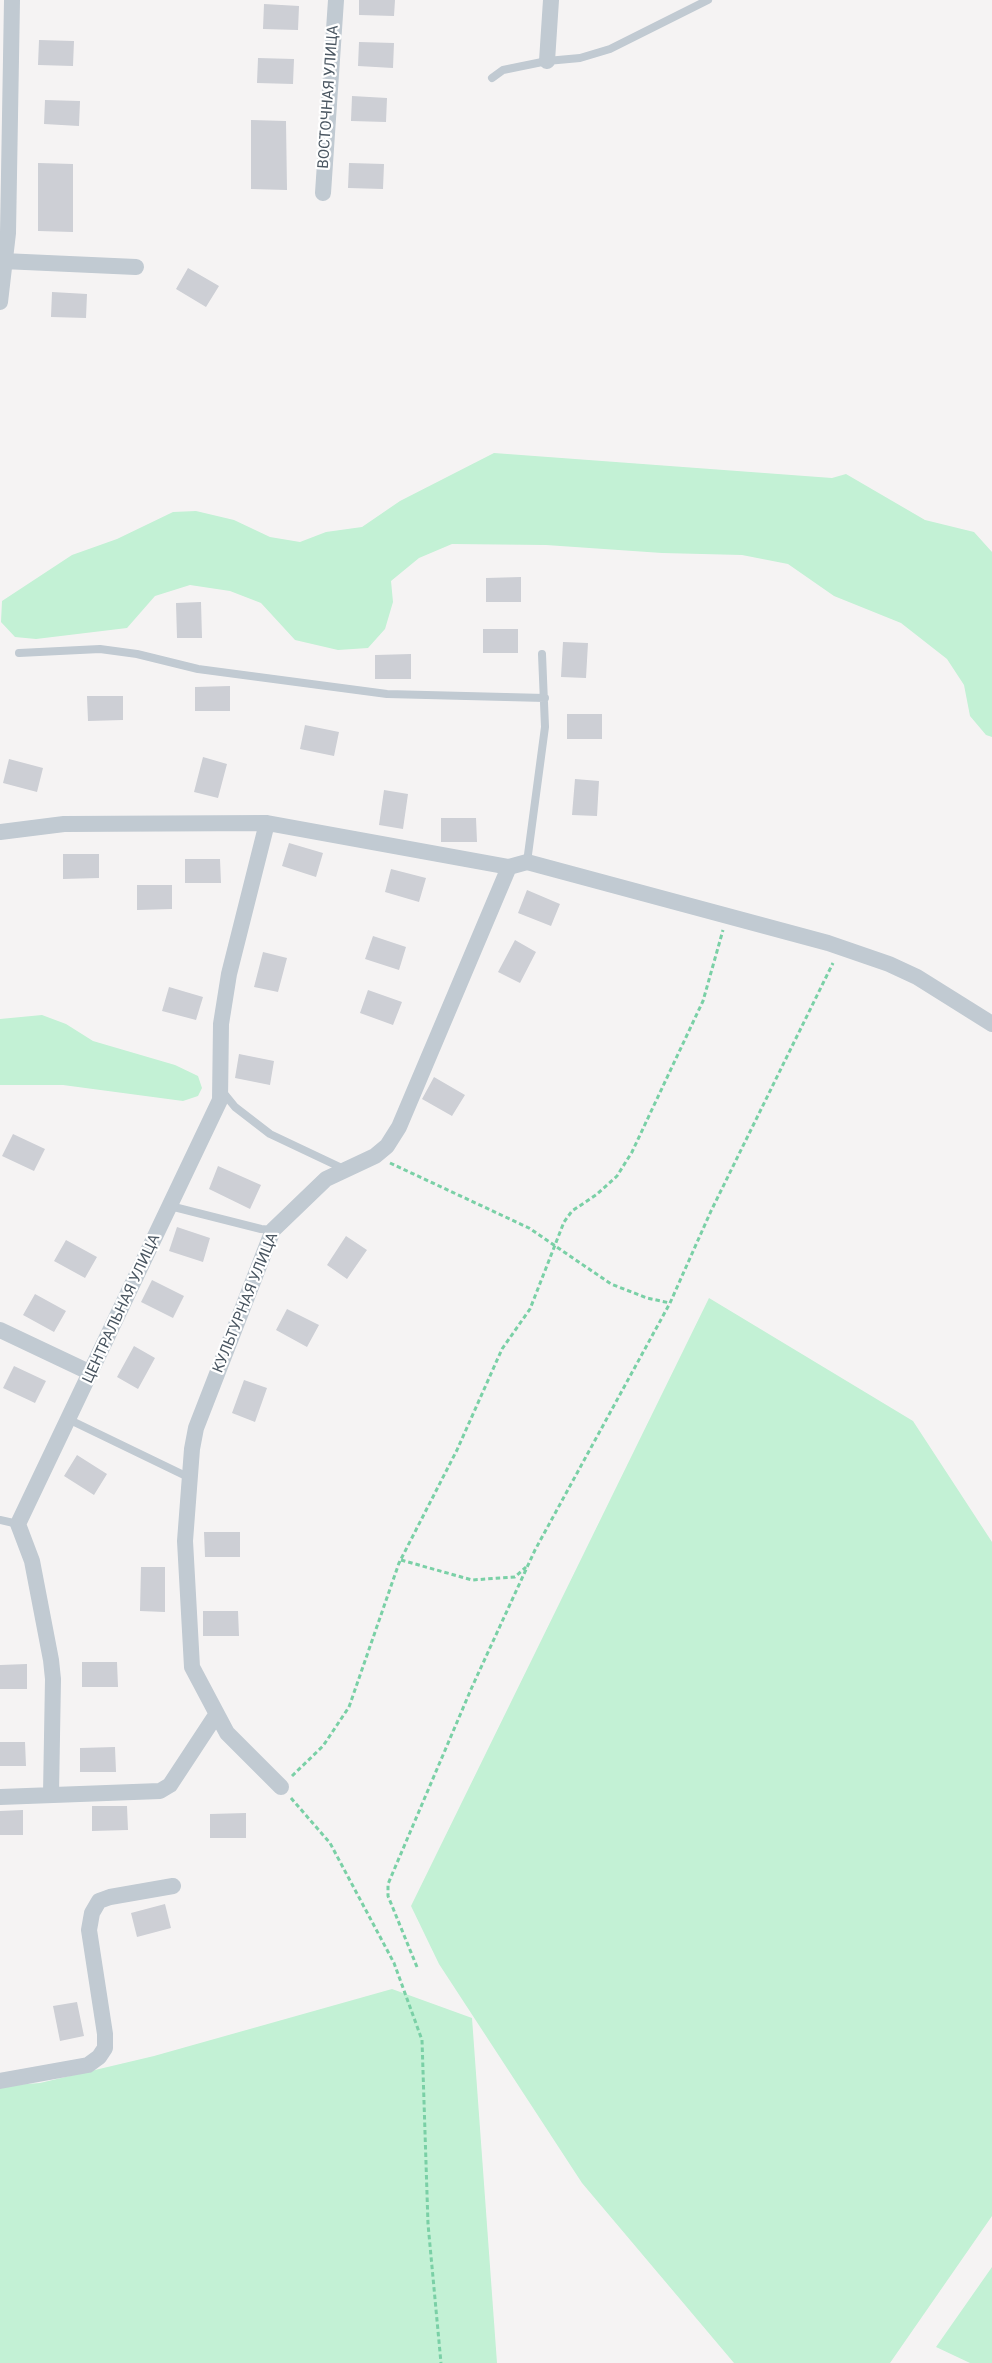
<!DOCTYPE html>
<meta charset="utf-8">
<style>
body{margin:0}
canvas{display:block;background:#f5f3f3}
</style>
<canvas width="992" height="2363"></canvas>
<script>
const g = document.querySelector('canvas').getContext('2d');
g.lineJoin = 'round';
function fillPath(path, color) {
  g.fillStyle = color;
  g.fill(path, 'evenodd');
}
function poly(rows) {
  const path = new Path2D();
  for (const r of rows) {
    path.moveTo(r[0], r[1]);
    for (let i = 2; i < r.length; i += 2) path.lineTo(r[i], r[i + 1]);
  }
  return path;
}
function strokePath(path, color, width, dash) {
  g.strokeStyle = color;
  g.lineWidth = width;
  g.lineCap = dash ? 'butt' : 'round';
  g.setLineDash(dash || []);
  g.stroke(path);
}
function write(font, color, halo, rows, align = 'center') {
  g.font = font + ' Roboto,sans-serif';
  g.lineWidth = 4.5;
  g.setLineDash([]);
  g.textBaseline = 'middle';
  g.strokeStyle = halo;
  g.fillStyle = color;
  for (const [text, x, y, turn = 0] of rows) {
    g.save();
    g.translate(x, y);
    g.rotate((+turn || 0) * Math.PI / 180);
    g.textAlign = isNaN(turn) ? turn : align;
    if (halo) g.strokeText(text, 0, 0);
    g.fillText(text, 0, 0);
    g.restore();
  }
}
const green = poly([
 [494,453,832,478,846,474,925,520,974,532,992,552,992,737,986,735,970,716,964,685,947,659,901,623,834,596,788,564,742,555,662,553,546,545,452,544,419,558,391,581,393,602,385,629,368,648,338,650,295,640,261,603,230,591,190,585,155,596,127,628,36,639,15,637,1,622,2,601,72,555,117,539,173,512,196,511,234,520,270,537,300,542,326,532,362,527,400,501],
 [42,1015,66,1024,93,1041,175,1065,198,1076,202,1088,198,1096,183,1101,63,1085,0,1085,0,1019],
 [709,1298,913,1421,992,1542,992,2216,890,2363,734,2363,582,2183,439,1964,411,1906],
 [392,1989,472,2018,497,2363,0,2363,0,2086,40,2083,154,2056],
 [992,2267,992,2363,970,2363,936,2347]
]);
const building = poly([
 [359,0,395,0,394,16,359,15],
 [264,4,299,6,298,30,263,29],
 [39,40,74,41,73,66,38,65],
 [359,42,394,43,393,68,358,66],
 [258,58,294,59,293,84,257,83],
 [352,96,387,98,386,122,351,121],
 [45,100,80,101,79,126,44,124],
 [251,120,286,121,287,190,251,189],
 [38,163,73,164,73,232,38,231],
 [349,163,384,164,383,189,348,188],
 [188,268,219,286,206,307,176,289],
 [52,292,87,294,86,318,51,317],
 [521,577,521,602,486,602,486,578],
 [201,602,202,638,177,638,176,603],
 [483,629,518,629,518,653,483,653],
 [563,642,588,643,586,678,561,677],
 [411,654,411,679,375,679,375,655],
 [230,686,230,711,195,711,195,687],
 [87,696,123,696,123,720,88,721],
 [567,714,602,714,602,739,567,739],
 [305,725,339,732,334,756,300,749],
 [203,757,227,764,218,798,194,792],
 [9,759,43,768,37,792,3,783],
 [575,779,599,781,597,816,572,815],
 [384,790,408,794,403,829,379,825],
 [441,818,476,818,477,842,441,842],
 [289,843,323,853,316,877,282,866],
 [63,854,99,854,99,878,63,879],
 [185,859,220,859,221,883,185,883],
 [391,869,426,878,419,902,385,892],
 [137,885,172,885,172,909,137,910],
 [527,890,560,904,551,926,518,913],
 [373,936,406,947,399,970,365,959],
 [515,940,536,952,520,983,498,972],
 [263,952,287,958,278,992,254,987],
 [169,987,203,997,196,1020,162,1011],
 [368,990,402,1002,393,1025,360,1013],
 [239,1054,274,1061,270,1085,235,1078],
 [434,1077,465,1095,452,1116,422,1099],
 [13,1134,45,1149,34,1171,2,1156],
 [218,1166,261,1185,250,1209,209,1189],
 [177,1227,210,1238,203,1262,169,1251],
 [346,1236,367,1250,347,1279,327,1265],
 [66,1240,97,1257,85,1278,54,1261],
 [152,1280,184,1296,173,1318,141,1302],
 [35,1294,66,1311,54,1332,23,1315],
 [287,1309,319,1325,307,1347,276,1330],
 [134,1346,155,1358,138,1389,117,1377],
 [14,1366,46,1381,35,1403,3,1388],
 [244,1380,267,1388,255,1422,232,1413],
 [77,1455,107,1474,94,1495,64,1476],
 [204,1532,240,1532,240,1557,205,1557],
 [141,1567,165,1567,165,1612,140,1611],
 [203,1611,238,1611,239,1636,203,1636],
 [82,1662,117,1662,118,1687,82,1687],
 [27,1664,27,1689,0,1689,0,1665],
 [0,1742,25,1742,26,1766,0,1766],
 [115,1747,116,1772,80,1772,80,1748],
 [92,1806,127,1806,128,1830,92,1831],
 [23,1810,23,1835,0,1835,0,1811],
 [246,1813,246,1838,210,1838,210,1814],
 [165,1904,171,1928,137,1937,131,1913],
 [77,2002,84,2036,60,2041,53,2006]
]);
const path = poly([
 [390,1163,529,1228,611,1284,647,1298,670,1303],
 [401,1560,472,1580,515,1577,526,1567],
 [292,1776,323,1746,349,1707,399,1563,457,1450,502,1349,530,1309,564,1222,572,1211,596,1195,617,1176,632,1152,703,1001,723,930],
 [291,1798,330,1843,394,1963,422,2040,428,2224,441,2363],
 [417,1967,388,1896,388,1884,472,1687,535,1550,670,1303,711,1211,833,963]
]);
const lane = poly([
 [492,78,503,70,547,61,580,58,610,49,708,0],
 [19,653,100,649,137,654,198,669,387,694,545,698],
 [527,862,545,727,542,654],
 [222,1091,235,1107,270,1134,344,1169],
 [170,1206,261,1229,273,1230],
 [70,1420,190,1478],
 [0,1520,18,1524]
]);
const street = poly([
 [547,61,551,0],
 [323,193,336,0],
 [3,261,136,267],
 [0,302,8,233,12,0],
 [0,832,64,824,267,823,509,867,527,862,828,943,889,964,917,977,992,1024],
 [0,1330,91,1373],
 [281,1787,227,1733,192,1667,185,1541,192,1449,196,1428,273,1230,326,1179,375,1156,387,1146,399,1127,509,867],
 [51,1794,53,1679,51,1660,32,1561,18,1524,220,1100,221,1024,229,974,267,823],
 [0,1797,160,1791,170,1785,216,1715],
 [0,2081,88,2065,99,2057,105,2048,105,2034,89,1930,92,1913,99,1901,110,1897,173,1886]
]);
const streetNames = [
 ["ВОСТОЧНАЯ УЛИЦА",329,97,-86],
 ["КУЛЬТУРНАЯ УЛИЦА",246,1303,-68],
 ["ЦЕНТРАЛЬНАЯ УЛИЦА",122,1309,-65]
];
fillPath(green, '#c3f1d5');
fillPath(building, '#cdcfd5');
strokePath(path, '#7ad0a6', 3, [4.5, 3]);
strokePath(lane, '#c1cad2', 8);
strokePath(street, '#c1cad2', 16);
write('15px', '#4a5661', '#fff', streetNames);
</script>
